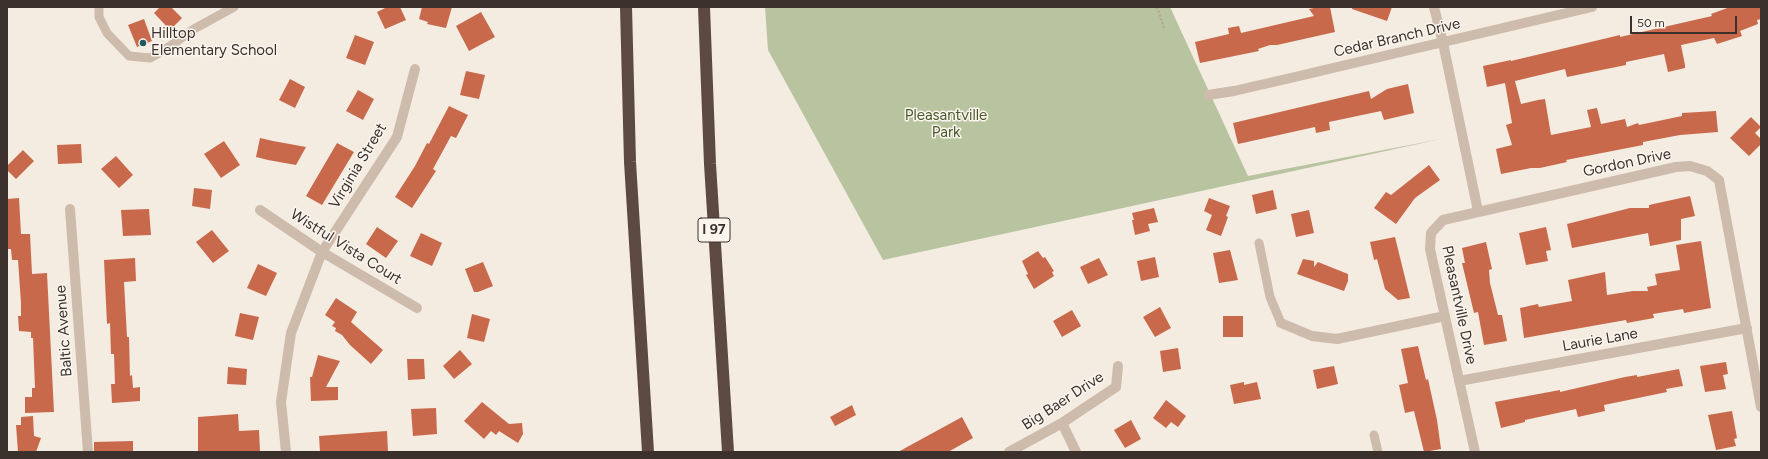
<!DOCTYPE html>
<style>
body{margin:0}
#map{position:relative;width:1768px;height:459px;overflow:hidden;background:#f4ebe1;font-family:Figtree,sans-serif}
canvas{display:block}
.frame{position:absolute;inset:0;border:8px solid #3b302b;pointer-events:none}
.scale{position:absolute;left:1630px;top:16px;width:107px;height:18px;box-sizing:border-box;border:2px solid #3b302b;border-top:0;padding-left:5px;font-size:12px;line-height:14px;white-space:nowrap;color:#3b302b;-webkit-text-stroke:3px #fbf5ee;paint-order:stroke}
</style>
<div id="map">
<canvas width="1768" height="459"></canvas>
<div class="frame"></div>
<div class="scale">50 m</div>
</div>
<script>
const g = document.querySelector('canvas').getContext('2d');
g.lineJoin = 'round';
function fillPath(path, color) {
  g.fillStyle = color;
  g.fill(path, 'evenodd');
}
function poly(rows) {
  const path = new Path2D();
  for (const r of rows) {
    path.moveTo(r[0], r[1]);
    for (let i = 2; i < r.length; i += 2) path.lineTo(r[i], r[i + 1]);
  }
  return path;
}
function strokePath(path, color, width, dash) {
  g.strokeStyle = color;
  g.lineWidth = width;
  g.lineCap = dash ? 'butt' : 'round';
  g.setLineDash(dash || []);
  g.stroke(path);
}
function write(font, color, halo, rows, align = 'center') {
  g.font = font + ' Figtree,sans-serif';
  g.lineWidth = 3;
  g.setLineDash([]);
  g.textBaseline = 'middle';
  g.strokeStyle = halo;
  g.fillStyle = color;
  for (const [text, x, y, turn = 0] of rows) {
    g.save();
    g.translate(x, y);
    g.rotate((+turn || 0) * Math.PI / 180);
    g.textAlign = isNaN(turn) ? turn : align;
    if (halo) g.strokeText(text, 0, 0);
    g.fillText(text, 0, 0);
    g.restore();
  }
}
const green = poly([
 [765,7,1170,7,1248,176,1441,139,883,260,768,50]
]);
const building = poly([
 [160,7,171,7,182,18,170,30,154,13],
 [387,7,400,7,406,20,385,29,377,12],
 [422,7,452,7,446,28,427,24,428,22,419,19],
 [1319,7,1330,7,1335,32,1277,45,1270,45,1258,49,1259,51,1200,63,1195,42,1229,34,1228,28,1239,26,1241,33,1314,16,1309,9],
 [1352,7,1392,7,1387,21,1352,9],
 [1730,7,1761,7,1761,19,1757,20,1758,24,1740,31,1742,36,1717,44,1714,38,1681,45,1685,65,1685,68,1668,72,1664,54,1626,62,1626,65,1567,77,1565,69,1515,81,1521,104,1538,100,1545,99,1551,135,1591,127,1587,110,1597,108,1601,124,1625,119,1627,127,1638,123,1639,125,1682,116,1682,113,1716,111,1718,132,1680,135,1643,142,1643,145,1566,160,1567,162,1540,168,1531,168,1501,174,1496,149,1512,145,1506,125,1512,123,1505,83,1487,87,1483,66,1511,60,1511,61,1620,35,1620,37,1712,16,1711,14],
 [481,12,495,37,469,51,456,26],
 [144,19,152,41,137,47,128,25],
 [355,35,374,42,365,65,346,58],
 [466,71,485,75,479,99,460,95],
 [290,79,305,87,295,108,279,100],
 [1408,84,1414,113,1384,120,1381,111,1329,122,1330,130,1316,133,1315,127,1238,144,1233,123,1369,91,1371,99,1387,89],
 [358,90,374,99,363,120,346,111],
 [449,106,468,115,456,138,451,136,433,169,436,171,412,208,395,197,415,166,427,143,429,144],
 [1751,117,1761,127,1755,133,1761,139,1761,144,1749,156,1730,138],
 [260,138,273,141,306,147,296,165,268,160,256,157],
 [224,141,240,165,221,178,204,154],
 [337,143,354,152,322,205,306,196],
 [81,144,82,163,58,164,57,145],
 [23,150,34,161,16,179,7,170,7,166],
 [116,156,133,175,119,188,101,169],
 [1429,165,1440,180,1415,198,1396,224,1374,208,1386,192,1391,195],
 [194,188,212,190,210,209,192,206],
 [1273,190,1277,209,1256,214,1252,195],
 [1690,196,1695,216,1681,219,1681,240,1650,246,1648,233,1572,248,1567,224,1630,208,1649,208,1649,205],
 [19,198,21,234,30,234,32,274,47,273,54,412,25,413,25,397,32,397,32,388,35,388,33,338,31,338,31,332,19,331,18,316,21,316,21,303,18,260,12,260,11,249,7,249,7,199],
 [1209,198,1230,206,1226,216,1228,217,1221,236,1206,230,1212,215,1204,211],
 [1154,208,1158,222,1148,224,1150,231,1135,235,1132,220,1134,220,1132,213],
 [149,209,151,235,123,236,121,210],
 [1309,210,1314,233,1296,237,1291,214],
 [377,227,398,241,386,258,366,244],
 [1546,227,1551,250,1546,251,1548,261,1526,265,1519,233],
 [212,230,229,251,213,263,196,242],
 [421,233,442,243,432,266,410,256],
 [1395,237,1410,298,1398,300,1385,289,1377,259,1374,260,1370,242],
 [1701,241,1711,308,1684,313,1683,309,1653,314,1654,318,1627,323,1626,320,1524,338,1520,308,1538,304,1539,307,1572,301,1568,280,1605,272,1607,295,1633,291,1648,291,1647,287,1657,285,1655,274,1680,270,1676,245],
 [1486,242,1492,269,1489,270,1490,283,1498,315,1502,315,1507,341,1484,345,1478,312,1474,313,1462,263,1465,263,1462,248],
 [1230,250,1238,280,1219,283,1213,253],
 [1038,251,1043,258,1045,257,1054,271,1052,272,1054,276,1034,289,1026,275,1028,274,1022,261],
 [1155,257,1159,277,1141,281,1137,261],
 [135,258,136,281,124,282,127,337,129,337,130,376,132,375,133,388,140,387,140,401,112,403,111,384,115,384,114,354,111,354,110,323,107,324,104,260],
 [1099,258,1108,275,1088,284,1080,267],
 [1303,259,1314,261,1314,267,1318,262,1348,274,1348,281,1344,291,1297,274],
 [483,262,493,286,478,292,474,292,465,269],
 [258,264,277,273,266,296,247,288],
 [336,298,357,312,351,322,383,350,371,364,350,345,342,335,335,331,336,328,332,326,335,322,325,315],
 [1160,307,1171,328,1155,337,1143,317],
 [1072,310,1081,326,1062,337,1053,321],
 [240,313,259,317,253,340,235,336],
 [472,314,490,319,484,342,467,338],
 [1223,316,1243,316,1243,337,1223,337],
 [1418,346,1426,380,1428,379,1437,420,1441,449,1424,452,1414,411,1405,413,1399,385,1408,383,1401,349],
 [1178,348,1181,369,1163,372,1160,351],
 [460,350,472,364,454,379,443,366],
 [318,355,340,361,326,387,338,387,338,400,311,401,310,377,312,377],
 [407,359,424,359,425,379,408,380],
 [1726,362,1728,374,1723,375,1726,389,1705,392,1700,366],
 [1334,366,1338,384,1317,389,1313,370],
 [228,367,247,369,246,385,227,384],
 [1679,369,1683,386,1666,389,1667,392,1604,405,1605,411,1578,417,1576,409,1525,420,1525,422,1501,428,1495,402,1560,390,1560,392,1625,377,1637,375,1637,377],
 [1244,382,1244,385,1257,382,1261,399,1234,404,1230,385],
 [1166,400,1186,416,1178,427,1171,422,1166,428,1153,418],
 [482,402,509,424,522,423,523,434,518,443,499,431,496,435,491,431,484,439,464,421],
 [852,405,856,415,835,426,830,417],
 [436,408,437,434,413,436,411,409],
 [1732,411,1737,438,1734,439,1736,446,1716,450,1708,415],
 [238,414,239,431,259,430,260,452,198,452,198,417],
 [33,416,34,436,41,438,36,452,18,452,16,425,21,425,21,417],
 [962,417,973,438,948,452,898,452],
 [1131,420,1141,439,1125,448,1114,430],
 [387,431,388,452,320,452,319,436],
 [133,441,133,452,94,452,94,442]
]);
const path = poly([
 [1157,7,1164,28]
]);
const lane = poly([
 [99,7,99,17,107,33,129,56,150,58,166,49,194,29,234,7],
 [1259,243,1270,297,1281,323],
 [1374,435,1378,452]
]);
const street = poly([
 [1434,7,1443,43,1478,211],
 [1208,95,1234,91,1282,80,1592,7],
 [70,209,88,452],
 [260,210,322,252,417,308],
 [1281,323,1312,336,1337,339,1445,316],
 [1459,381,1747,328],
 [1062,423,1076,452],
 [286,452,281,402,291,333,322,252,397,137,415,69],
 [1009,452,1062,423,1116,387,1118,366],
 [1475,452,1430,249,1431,233,1443,220,1676,167,1690,166,1707,171,1719,180,1761,407]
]);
const highway = poly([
 [626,7,630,162,648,452],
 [704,7,710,164,728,452]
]);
const markers = [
 [143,43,4,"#1f5a5e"]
];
const shields = [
 [714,230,32]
];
const shieldNames = [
 ["I 97",714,230]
];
const poiNames = [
 ["Hilltop",151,34],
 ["Elementary School",151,51]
];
const streetNames = [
 ["Cedar Branch Drive",1397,38,-13],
 ["Gordon Drive",1627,163,-12],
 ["Virginia Street",358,166,-59],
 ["Wistful Vista Court",346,247,32],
 ["Pleasantville Drive",1459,305,78],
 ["Baltic Avenue",64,331,-94],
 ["Laurie Lane",1600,340,-10],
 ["Big Baer Drive",1063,401,-33]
];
const parkNames = [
 ["Pleasantville",946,116],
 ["Park",946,133]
];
fillPath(green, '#b8c4a0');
fillPath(building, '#c8694b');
strokePath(path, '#b9a596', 2.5, [2, 2]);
strokePath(lane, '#cdbbac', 9);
strokePath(street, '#cdbbac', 10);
strokePath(highway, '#5c4a42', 12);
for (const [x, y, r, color] of markers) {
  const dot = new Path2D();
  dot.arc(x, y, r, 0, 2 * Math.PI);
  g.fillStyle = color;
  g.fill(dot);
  strokePath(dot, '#fbf5ee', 1.5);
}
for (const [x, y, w] of shields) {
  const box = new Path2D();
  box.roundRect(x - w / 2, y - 12, w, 24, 3);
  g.fillStyle = '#fbf5ee';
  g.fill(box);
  strokePath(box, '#3b302b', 1);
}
write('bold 14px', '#3b302b', null, shieldNames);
write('15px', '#3b302b', '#fbf5ee', poiNames, 'left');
write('15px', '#3b302b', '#fbf5ee', streetNames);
write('15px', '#4a5a2e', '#fbf5ee', parkNames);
</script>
